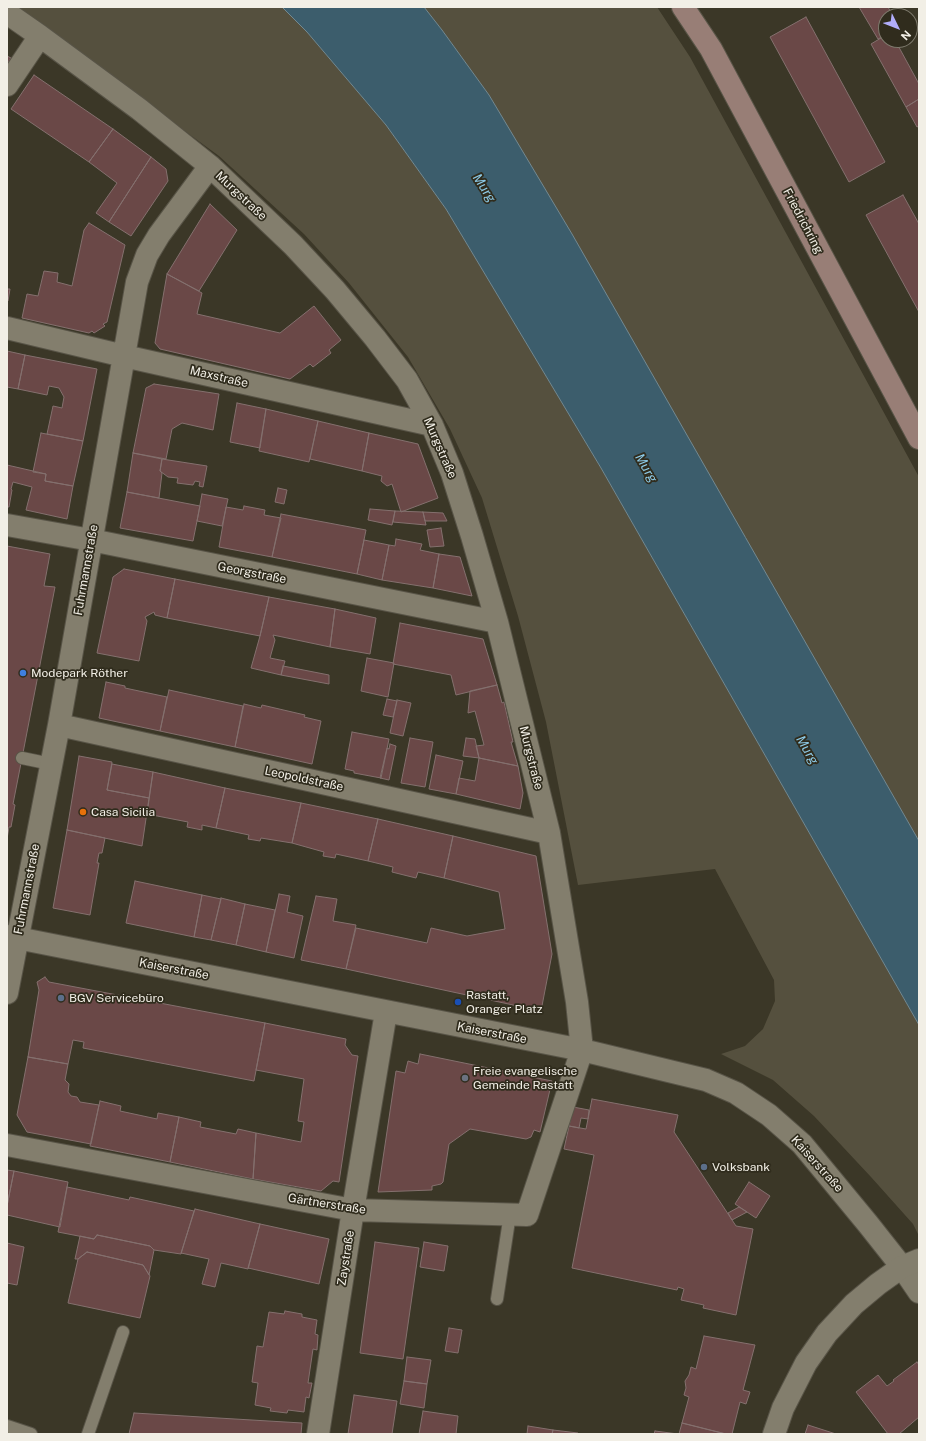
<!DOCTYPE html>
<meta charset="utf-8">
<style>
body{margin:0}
#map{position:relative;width:926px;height:1441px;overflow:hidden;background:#3b3727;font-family:"Public Sans",sans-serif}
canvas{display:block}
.frame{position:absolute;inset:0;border:8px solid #f2efe6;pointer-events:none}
.north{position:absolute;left:878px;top:8px;width:40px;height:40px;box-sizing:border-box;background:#302c1d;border:1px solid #7e7a6d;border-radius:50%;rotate:133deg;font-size:11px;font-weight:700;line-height:16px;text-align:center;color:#f2efe6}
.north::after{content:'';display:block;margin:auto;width:14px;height:18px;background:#b1adfa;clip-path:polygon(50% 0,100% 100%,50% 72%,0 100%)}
</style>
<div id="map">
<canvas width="926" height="1441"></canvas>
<div class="frame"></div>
<div class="north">N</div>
</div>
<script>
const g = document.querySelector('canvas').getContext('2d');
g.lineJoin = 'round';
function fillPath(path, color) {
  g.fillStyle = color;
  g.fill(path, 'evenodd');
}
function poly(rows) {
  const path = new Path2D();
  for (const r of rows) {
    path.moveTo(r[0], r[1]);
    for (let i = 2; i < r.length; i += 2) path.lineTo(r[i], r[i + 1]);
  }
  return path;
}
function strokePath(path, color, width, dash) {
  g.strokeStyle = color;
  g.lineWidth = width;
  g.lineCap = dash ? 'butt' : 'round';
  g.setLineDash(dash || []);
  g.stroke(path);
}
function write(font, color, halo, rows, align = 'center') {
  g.font = font + ' "Public Sans",sans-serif';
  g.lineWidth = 3.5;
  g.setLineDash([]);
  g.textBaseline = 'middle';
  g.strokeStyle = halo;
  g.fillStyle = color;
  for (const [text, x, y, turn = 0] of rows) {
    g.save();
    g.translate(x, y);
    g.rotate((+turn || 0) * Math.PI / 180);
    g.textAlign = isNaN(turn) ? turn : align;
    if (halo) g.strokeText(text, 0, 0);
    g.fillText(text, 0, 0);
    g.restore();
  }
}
const green = poly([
 [15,7,282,7,307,32,386,125,446,209,601,468,919,1025,919,1236,913,1224,871,1177,814,1116,773,1080,721,1054,745,1046,763,1029,775,1001,774,980,715,869,578,885,546,722,518,616,482,498,450,429,408,357,349,283,304,234,219,156],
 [424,7,657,7,690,57,919,477,919,841,489,95,442,30]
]);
const water = poly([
 [282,7,424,7,442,30,489,95,572,234,919,841,919,1025,601,468,446,209,386,125,307,32,282,7]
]);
const building = poly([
 [859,7,888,7,893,16,886,16,886,35,878,39,859,7],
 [806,17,885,162,849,182,770,37,806,17],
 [886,35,886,40,895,40,919,84,919,99,906,107,871,44,886,35],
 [7,56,11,58,7,64,7,56],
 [34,75,113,129,89,162,11,109,34,75],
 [919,99,919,126,917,127,906,107,919,99],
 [113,129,151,157,109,222,96,213,117,183,89,162,113,129],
 [151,157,166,169,168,181,131,236,109,222,151,157],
 [903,195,919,224,919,312,866,215,903,195],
 [210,204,237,230,199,291,167,274,210,204],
 [89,223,125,245,107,322,103,324,105,326,94,333,92,331,89,333,22,318,27,294,38,296,44,271,58,273,57,282,72,286,84,230,89,223],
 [167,274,202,293,197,314,280,333,314,306,341,340,329,350,331,353,313,367,310,364,290,379,160,349,155,343,167,274],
 [7,289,10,289,8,301,7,301,7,289],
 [7,351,25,355,18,389,7,387,7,351],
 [25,355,97,369,83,441,47,434,53,406,62,408,64,397,59,388,49,386,47,395,18,389,25,355],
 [154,384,219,394,213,430,182,423,172,429,166,459,133,453,146,388,154,384],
 [237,403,266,409,260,448,230,442,237,403],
 [266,409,318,421,309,462,259,451,266,409],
 [318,421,369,433,362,471,310,459,318,421],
 [41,433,83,441,73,486,45,481,46,474,33,472,41,433],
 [369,433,418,444,438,498,401,512,392,484,387,486,381,481,382,476,362,471,369,433],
 [133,453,162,459,160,471,162,473,159,498,127,492,133,453],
 [162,459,207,466,203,487,199,486,200,482,195,481,193,485,177,483,178,478,168,477,160,471,162,459],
 [7,465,46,474,45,481,73,486,67,519,26,510,32,487,13,482,11,489,12,490,9,507,7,507,7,465],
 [278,488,287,490,284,504,275,502,278,488],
 [127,492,200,506,193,541,120,528,127,492],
 [202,494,228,499,222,526,197,521,202,494],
 [244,506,265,510,264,515,281,518,272,557,219,547,226,507,243,510,244,506],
 [370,509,395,511,392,525,368,520,370,509],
 [395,511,423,512,426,525,393,522,395,511],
 [423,512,443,513,447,521,425,521,423,512],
 [281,514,366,530,357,574,272,557,281,514],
 [441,528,444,546,430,547,427,530,441,528],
 [396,539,422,544,420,550,439,554,433,588,382,580,389,545,395,546,396,539],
 [364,540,389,545,382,580,357,574,364,540],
 [7,546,50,554,44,586,55,587,22,758,13,804,15,805,11,827,9,827,7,839,7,546],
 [439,554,460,557,472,596,433,588,439,554],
 [124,569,175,579,167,618,155,615,154,612,145,617,147,621,139,661,97,653,113,577,124,569],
 [175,579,269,597,260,636,167,618,175,579],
 [269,597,335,609,330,647,273,635,275,640,270,658,285,661,281,675,251,668,260,636,269,597],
 [335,609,376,618,370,654,330,647,335,609],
 [400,623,483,639,497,685,456,695,451,675,393,664,400,623],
 [367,658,394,663,388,697,361,691,367,658],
 [283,666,329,675,329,684,281,675,283,666],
 [106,682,125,686,125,688,167,697,160,731,99,718,106,682],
 [497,685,502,703,504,702,513,742,511,742,518,766,479,758,476,746,484,745,475,711,468,713,470,691,497,685],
 [169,690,243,706,235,747,160,731,169,690],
 [387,699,397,701,393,717,383,715,387,699],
 [397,700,411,703,403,736,390,733,397,700],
 [244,704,261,708,262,705,305,715,304,717,321,721,312,764,235,747,244,704],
 [352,732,389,739,381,778,354,773,354,771,345,769,352,732],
 [410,738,433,742,425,787,401,783,410,738],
 [466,738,475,739,479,758,463,756,466,738],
 [390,744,396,746,389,780,380,778,387,748,389,749,390,744],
 [436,755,463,761,456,794,429,789,436,755],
 [79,756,112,762,107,790,149,798,142,846,67,830,79,756],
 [479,758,518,766,523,793,520,809,456,794,459,778,475,781,479,758],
 [112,764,153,772,149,798,107,790,112,764],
 [153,772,225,788,216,828,202,825,202,830,187,827,188,822,147,814,153,772],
 [225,788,301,803,292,843,261,838,260,841,248,839,249,835,216,828,225,788],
 [301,803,378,819,368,861,336,854,335,858,323,856,324,852,292,843,301,803],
 [378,819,453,836,444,878,418,872,416,878,392,872,393,867,368,861,378,819],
 [67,830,105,838,102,853,99,853,97,863,99,863,90,915,53,908,67,830],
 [453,836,536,856,552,954,541,1011,346,969,356,928,427,943,431,928,467,936,505,929,499,892,444,878,453,836],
 [135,881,202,895,194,937,126,923,135,881],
 [279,894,290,896,287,912,303,916,294,958,266,952,279,894],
 [202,895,221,899,211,940,194,937,202,895],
 [316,896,337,899,333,921,356,925,346,969,301,960,316,896],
 [221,898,245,904,236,945,211,940,221,898],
 [245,904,275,910,266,952,236,945,245,904],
 [45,977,49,982,265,1023,254,1081,83,1048,84,1042,73,1040,68,1064,28,1057,39,990,37,982,45,977],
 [265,1023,346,1039,345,1045,352,1055,358,1056,339,1182,333,1181,321,1191,253,1179,256,1133,301,1142,304,1122,298,1121,304,1079,256,1070,265,1023],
 [420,1054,552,1081,540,1132,534,1130,531,1137,526,1139,470,1129,449,1144,443,1182,441,1184,432,1186,432,1190,378,1192,396,1071,405,1073,408,1061,418,1064,420,1054],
 [28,1057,68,1064,65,1080,69,1084,68,1092,71,1096,77,1097,80,1102,99,1105,91,1144,27,1132,17,1115,28,1057],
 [592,1099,678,1115,674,1132,736,1226,753,1229,736,1315,703,1308,704,1305,681,1300,684,1289,678,1287,677,1290,572,1268,594,1155,564,1149,569,1126,586,1129,592,1099],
 [100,1101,121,1106,120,1111,157,1119,158,1113,179,1117,170,1162,90,1146,100,1101],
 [573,1107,589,1110,588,1119,581,1118,579,1128,569,1126,573,1107],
 [179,1117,201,1122,200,1127,236,1134,238,1129,256,1133,253,1179,170,1162,179,1117],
 [7,1170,14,1171,7,1206,7,1170],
 [14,1171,68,1182,60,1227,7,1215,7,1206,14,1171],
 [749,1182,770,1196,756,1218,735,1204,749,1182],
 [67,1187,129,1200,130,1197,194,1211,181,1254,154,1250,150,1246,97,1235,94,1239,58,1232,67,1187],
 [739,1207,747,1212,732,1220,728,1213,739,1207],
 [195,1209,260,1224,248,1269,221,1263,215,1287,202,1284,209,1259,181,1253,195,1209],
 [260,1224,329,1239,319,1284,248,1268,260,1224],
 [97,1235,150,1246,154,1250,149,1275,143,1265,87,1252,78,1259,75,1259,80,1236,94,1239,97,1235],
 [375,1242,419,1248,403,1359,360,1353,375,1242],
 [424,1242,448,1246,444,1271,420,1267,424,1242],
 [7,1243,24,1247,17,1285,7,1283,7,1243],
 [87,1252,143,1265,150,1276,140,1318,68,1303,78,1259,87,1252],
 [285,1311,302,1314,302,1317,317,1320,315,1334,318,1335,317,1350,313,1349,308,1383,312,1383,309,1398,306,1397,304,1412,288,1410,287,1413,270,1411,271,1408,255,1405,258,1383,252,1382,257,1346,263,1347,269,1312,284,1314,285,1311],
 [449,1328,462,1330,458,1353,445,1351,449,1328],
 [704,1336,755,1345,743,1390,750,1392,746,1404,740,1402,732,1434,726,1434,682,1423,689,1397,684,1395,686,1388,685,1381,689,1375,691,1367,696,1369,704,1336],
 [407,1357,431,1360,427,1384,404,1381,407,1357],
 [917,1362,919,1365,919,1417,899,1434,888,1434,856,1392,878,1375,887,1386,894,1381,893,1380,917,1362],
 [404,1381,427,1384,424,1408,400,1404,404,1381],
 [354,1395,397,1401,392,1434,348,1434,354,1395],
 [423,1411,458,1416,456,1434,419,1434,423,1411],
 [134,1413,302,1423,301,1434,129,1434,134,1413],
 [682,1423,726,1434,679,1434,682,1423],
 [808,1425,836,1434,805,1434,808,1425],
 [528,1426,553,1430,552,1434,527,1434,528,1426],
 [553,1430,578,1433,578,1434,552,1434,553,1430],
 [655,1431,678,1434,654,1434,655,1431]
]);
const service = poly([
 [22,758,51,764],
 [497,1299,510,1214],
 [7,1426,31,1434],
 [88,1434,123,1332]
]);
const minor = poly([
 [7,13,40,36,139,109,210,166,293,245,335,290,375,338,407,380,432,425,452,473,472,536,497,622,549,833,577,1002,582,1050,527,1215,353,1210,7,1145],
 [7,85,40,36],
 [7,328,124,356,432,425],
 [7,525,91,540,497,622],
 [59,725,549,833],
 [7,936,582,1050,706,1080,736,1093,769,1115,802,1144,868,1224,902,1267,919,1292],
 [7,993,59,725,137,282,147,255,159,235,210,166],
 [318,1434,353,1210,386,1012]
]);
const tertiary = poly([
 [774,1434,783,1408,806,1363,827,1333,854,1304,878,1284,902,1267,919,1260]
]);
const secondary = poly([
 [683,7,711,49,919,438]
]);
const markers = [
 [23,673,4,"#3f7fe0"],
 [83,812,4,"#e8710a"],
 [61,998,4,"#5c6f8a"],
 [458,1002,4,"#1a4fb4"],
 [465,1078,4,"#6b7280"],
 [704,1167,4,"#5c6f8a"]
];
const streetNames = [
 ["Murgstraße",241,196,43],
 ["Friedrichring",803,221,62],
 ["Maxstraße",219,377,13],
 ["Murgstraße",440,448,66],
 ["Fuhrmannstraße",86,570,-80],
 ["Georgstraße",252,573,11],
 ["Murgstraße",531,758,76],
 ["Leopoldstraße",304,779,12],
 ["Fuhrmannstraße",27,889,-79],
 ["Kaiserstraße",174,969,11],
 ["Kaiserstraße",492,1033,11],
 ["Kaiserstraße",817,1164,48],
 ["Gärtnerstraße",327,1204,9],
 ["Zaystraße",346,1258,-81]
];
const poiNames = [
 ["Modepark Röther",31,673],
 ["Casa Sicilia",91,812],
 ["Rastatt,",466,995],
 ["Oranger Platz",466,1009],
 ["BGV Servicebüro",69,998],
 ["Freie evangelische",473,1071],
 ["Gemeinde Rastatt",473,1085],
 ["Volksbank",712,1167]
];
const waterNames = [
 ["Murg",484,188,57],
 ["Murg",646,468,60],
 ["Murg",807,750,60]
];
fillPath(green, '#55503e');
fillPath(water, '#3c5d6c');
strokePath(water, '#738991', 1);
fillPath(building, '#6a4847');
strokePath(building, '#84706e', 1);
strokePath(service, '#585447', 14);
strokePath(minor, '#585447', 24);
strokePath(tertiary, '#585447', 24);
strokePath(secondary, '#585447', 24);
strokePath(service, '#837e6d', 12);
strokePath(minor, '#837e6d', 22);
strokePath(tertiary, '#837e6d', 22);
strokePath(secondary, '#987e76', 22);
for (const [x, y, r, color] of markers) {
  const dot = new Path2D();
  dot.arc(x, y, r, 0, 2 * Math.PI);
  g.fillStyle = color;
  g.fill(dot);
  strokePath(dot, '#302c1d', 1.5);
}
write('12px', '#f2efe6', '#302c1d', streetNames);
write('12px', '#f2efe6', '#302c1d', poiNames, 'left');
write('italic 13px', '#8ecce9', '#302c1d', waterNames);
</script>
